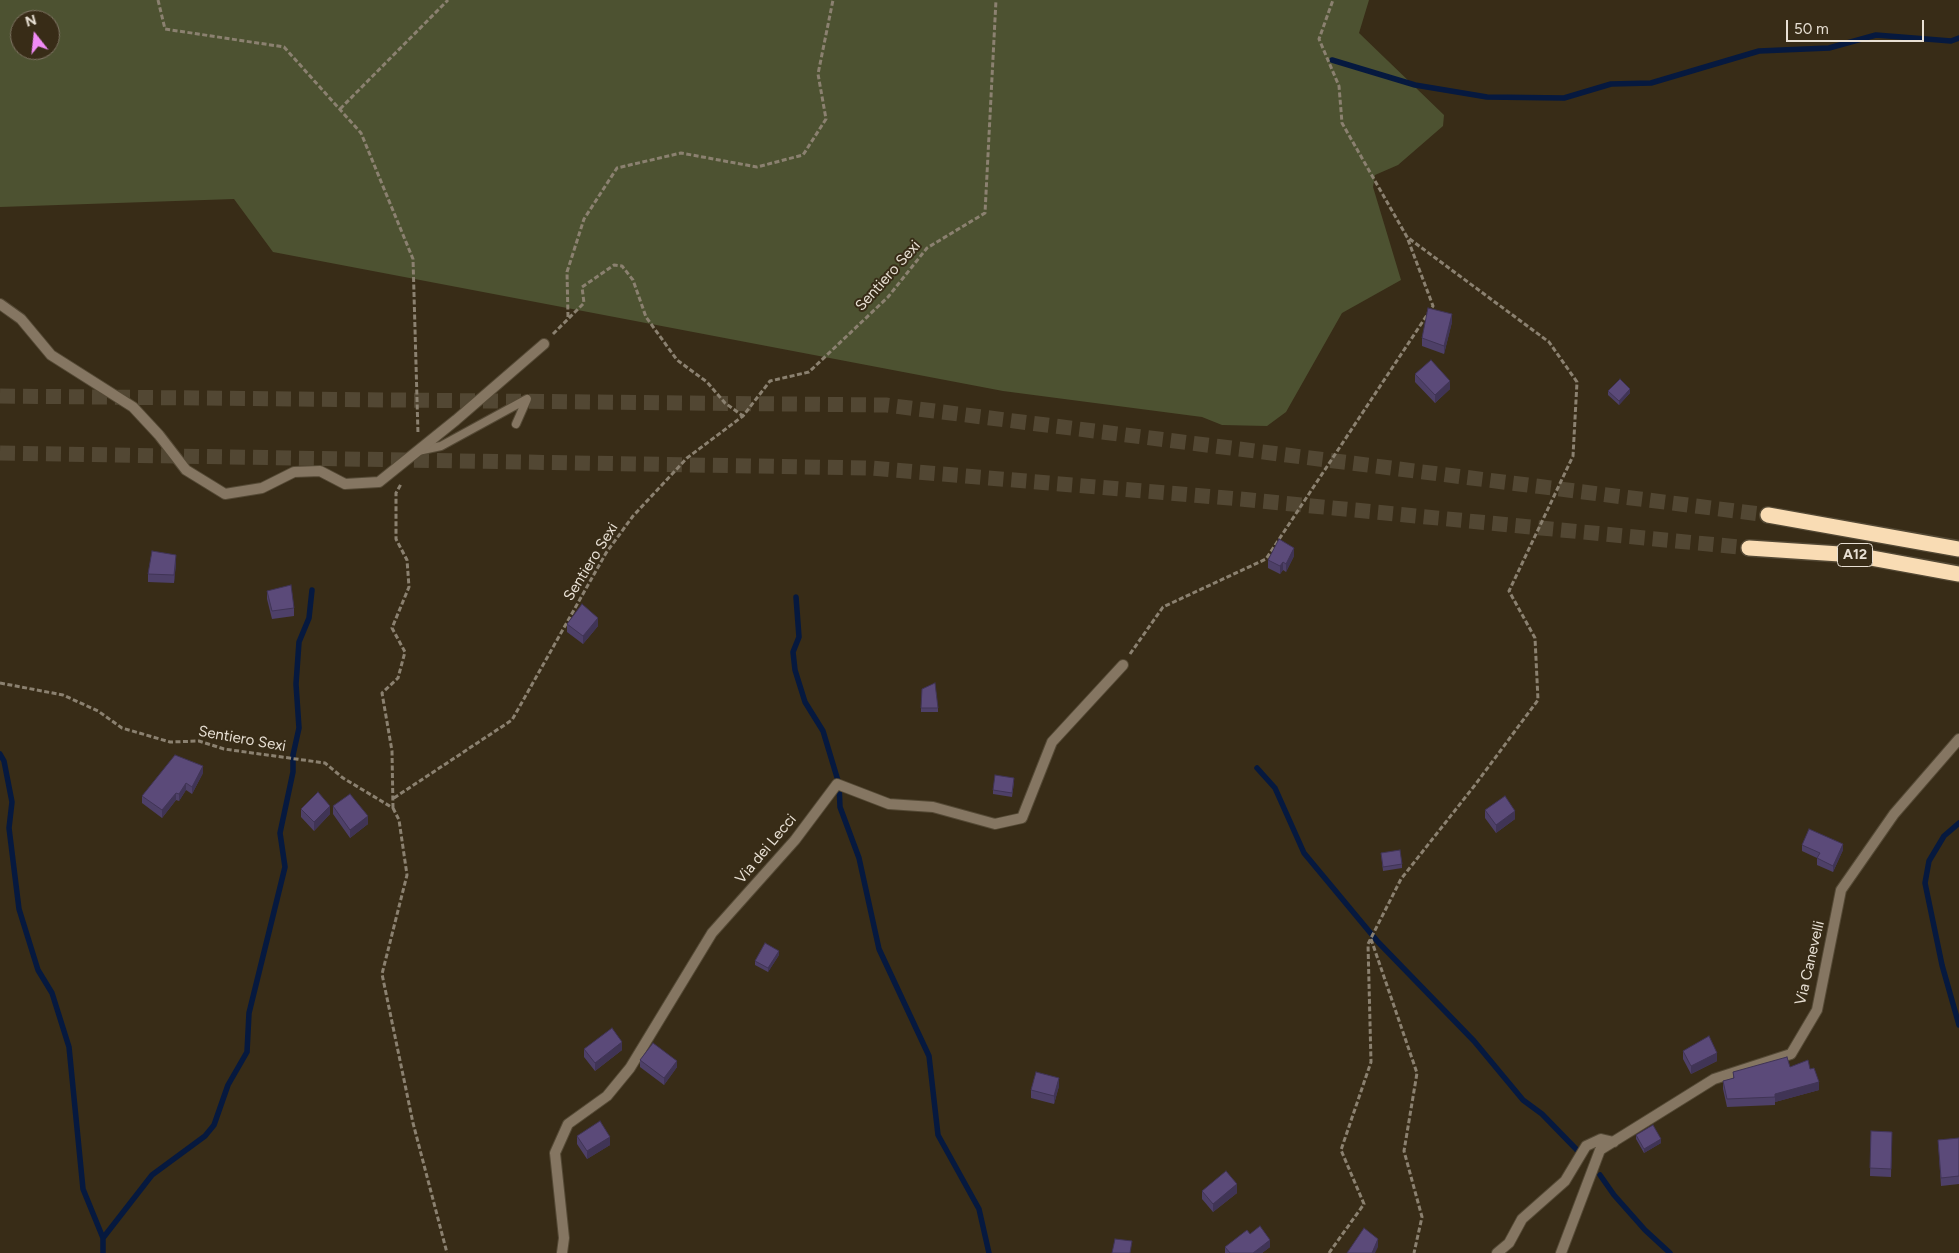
<!DOCTYPE html>
<style>
body{margin:0}
#map{position:relative;width:1959px;height:1253px;overflow:hidden;background:#382c17;font-family:Figtree,sans-serif}
canvas{display:block}
.north{position:absolute;left:10px;top:10px;width:50px;height:50px;box-sizing:border-box;background:#382c17;border:1px solid #7e7463;border-radius:50%;rotate:344deg;font-size:14px;font-weight:700;line-height:20px;text-align:center;color:#e8e0d4}
.north::after{content:'';display:block;margin:auto;width:18px;height:22px;background:#f08bf5;clip-path:polygon(50% 0,100% 100%,50% 72%,0 100%)}
.scale{position:absolute;left:1786px;top:20px;width:138px;height:22px;box-sizing:border-box;border:2px solid #e8e0d4;border-top:0;padding-left:6px;font-size:15px;line-height:18px;white-space:nowrap;color:#e8e0d4;-webkit-text-stroke:4px #382c17;paint-order:stroke}
</style>
<div id="map">
<canvas width="1959" height="1253"></canvas>
<div class="north">N</div>
<div class="scale">50 m</div>
</div>
<script>
const g = document.querySelector('canvas').getContext('2d');
g.lineJoin = 'round';
function fillPath(path, color) {
  g.fillStyle = color;
  g.fill(path, 'evenodd');
}
function poly(rows) {
  const path = new Path2D();
  for (const r of rows) {
    path.moveTo(r[0], r[1]);
    for (let i = 2; i < r.length; i += 2) path.lineTo(r[i], r[i + 1]);
  }
  return path;
}
function strokePath(path, color, width, dash) {
  g.strokeStyle = color;
  g.lineWidth = width;
  g.lineCap = dash ? 'butt' : 'round';
  g.setLineDash(dash || []);
  g.stroke(path);
}
function write(font, color, halo, rows, align = 'center') {
  g.font = font + ' Figtree,sans-serif';
  g.lineWidth = 4;
  g.setLineDash([]);
  g.textBaseline = 'middle';
  g.strokeStyle = halo;
  g.fillStyle = color;
  for (const [text, x, y, turn = 0] of rows) {
    g.save();
    g.translate(x, y);
    g.rotate((+turn || 0) * Math.PI / 180);
    g.textAlign = isNaN(turn) ? turn : align;
    if (halo) g.strokeText(text, 0, 0);
    g.fillText(text, 0, 0);
    g.restore();
  }
}
const green = poly([
 [0,0,1369,0,1359,33,1444,115,1443,126,1398,165,1375,175,1373,187,1401,280,1342,313,1286,412,1267,426,1222,425,1202,417,1003,391,273,252,234,199,0,207],
 [20,20,50,20,50,50,20,50]
]);
const stream = poly([
 [1332,60,1415,85,1487,97,1564,98,1611,84,1651,83,1759,51,1829,48,1876,35,1951,41,1959,38],
 [796,597,799,637,793,652,795,670,805,702,823,731,839,784,840,807,859,858,879,949,929,1056,938,1135,979,1209,989,1253],
 [0,754,4,761,12,802,9,828,19,909,38,970,52,993,69,1047,83,1189,103,1238,103,1253],
 [1257,768,1275,788,1304,853,1378,942,1474,1041,1523,1100,1542,1114,1577,1150],
 [1959,823,1944,836,1929,861,1925,883,1942,965,1959,1025],
 [1600,1175,1614,1195,1645,1230,1670,1253],
 [103,1238,152,1175,205,1136,214,1125,228,1085,247,1052,249,1013,285,867,280,833,293,772,293,755,299,728,296,684,299,642,309,618,312,590]
]);
const motorwayTunnel = poly([
 [0,396,886,405,1768,515],
 [0,453,870,468,1240,499,1749,548]
]);
const path = poly([
 [158,0,165,29,284,47,361,133,413,259,418,434],
 [340,109,448,0],
 [568,317,567,272,584,219,617,168,681,153,757,167,803,155,826,119,818,74,833,0],
 [553,334,584,303,582,287,614,265,622,266,633,280,646,317,677,360,707,382,725,403,743,416],
 [1130,654,1163,607,1266,559,1433,306,1407,237,1342,123,1339,86,1319,39,1333,0],
 [0,683,63,695,98,711,122,728,170,742,199,741,224,749,325,763,343,778,393,808],
 [394,798,512,720,606,553,633,516,687,458,743,416,770,381,809,372,888,297,927,248,985,213,996,0],
 [393,808,392,751,382,693,398,678,405,652,392,628,409,587,407,560,396,539,396,493,401,484],
 [393,808,399,820,407,875,382,974,413,1123,447,1253],
 [1371,939,1417,1073,1404,1151,1422,1217,1414,1253],
 [1329,1253,1364,1204,1341,1150,1371,1062,1368,944,1401,879,1475,785,1538,700,1535,638,1509,591,1573,456,1577,382,1549,342,1407,237]
]);
const service = poly([
 [418,451,441,446,527,399,516,424]
]);
const minor = poly([
 [0,304,21,319,51,355,133,407,159,435,186,470,225,494,262,488,294,472,320,471,345,484,379,482,456,420,544,344],
 [562,1253,564,1238,555,1153,568,1124,607,1096,630,1068,712,933,795,840,837,784,889,804,933,807,995,824,1022,818,1052,742,1123,665],
 [1497,1253,1509,1243,1522,1219,1565,1181,1586,1146,1601,1139,1614,1142],
 [1561,1253,1600,1150,1714,1079,1791,1054,1817,1010,1841,890,1894,814,1959,739]
]);
const motorway = poly([
 [1768,515,1959,549],
 [1749,548,1855,555,1959,574]
]);
const wall = poly([
 [1452,322,1444,354,1422,346,1422,338],
 [1415,374,1450,389,1435,403,1415,382],
 [1608,391,1630,393,1619,405,1608,395],
 [1294,556,1286,572,1283,570,1280,574,1268,568,1268,560],
 [176,563,174,583,148,582,148,574],
 [267,591,294,608,294,616,272,619,267,599],
 [567,624,598,626,583,644,567,632],
 [921,708,938,708,938,712,921,712],
 [203,773,192,794,186,790,179,801,176,800,162,818,142,803,142,796],
 [1014,782,1012,797,993,794,993,790],
 [333,806,368,824,350,838,333,814],
 [301,809,330,814,314,831,301,817],
 [1485,810,1515,819,1496,833,1485,818],
 [1802,845,1843,850,1833,872,1817,865,1817,858,1802,851],
 [1381,853,1402,864,1402,868,1383,871],
 [779,955,768,972,755,965,755,961],
 [584,1049,622,1050,595,1071,584,1057],
 [1683,1051,1717,1061,1691,1074,1683,1059],
 [640,1060,677,1067,664,1085,640,1067],
 [1790,1067,1810,1069,1819,1090,1775,1102,1775,1105,1727,1107,1723,1089,1723,1081,1733,1079,1733,1072],
 [1059,1086,1054,1104,1031,1098,1031,1090],
 [1871,1131,1892,1132,1891,1177,1870,1176],
 [1636,1135,1661,1143,1644,1153,1636,1139],
 [577,1136,610,1145,587,1159,577,1144],
 [1959,1138,1959,1184,1941,1186,1938,1140],
 [1202,1191,1237,1193,1213,1212,1202,1199],
 [1250,1234,1270,1247,1262,1253,1225,1253,1225,1247]
]);
const shadedWall = poly([
 [1452,314,1452,322,1444,354,1444,346],
 [1450,381,1450,389,1435,403,1435,395],
 [1630,389,1630,393,1619,405,1619,401],
 [1294,548,1294,556,1286,572,1286,564],
 [176,555,176,563,174,583,174,575],
 [1283,562,1283,570,1280,574,1280,566],
 [598,618,598,626,583,644,583,636],
 [203,766,203,773,192,794,192,787],
 [186,783,186,790,179,801,179,794],
 [176,793,176,800,162,818,162,810],
 [330,806,330,814,314,831,314,822],
 [1515,811,1515,819,1496,833,1496,825],
 [368,816,368,824,350,838,350,830],
 [1843,844,1843,850,1833,872,1833,866],
 [779,951,779,955,768,972,768,968],
 [622,1042,622,1050,595,1071,595,1063],
 [1717,1053,1717,1061,1691,1074,1691,1066],
 [677,1061,677,1067,664,1085,664,1078],
 [1059,1078,1059,1086,1054,1104,1054,1096],
 [1819,1082,1819,1090,1775,1102,1775,1094],
 [610,1137,610,1145,587,1159,587,1151],
 [1661,1139,1661,1143,1644,1153,1644,1149],
 [1237,1184,1237,1193,1213,1212,1213,1204],
 [1378,1239,1378,1247,1375,1253,1372,1253],
 [1270,1240,1270,1247,1262,1253,1253,1253]
]);
const building = poly([
 [1428,308,1452,314,1444,346,1422,338,1428,308],
 [1431,360,1450,381,1435,395,1415,374,1431,360],
 [1620,379,1630,389,1619,401,1608,391,1620,379],
 [1279,539,1294,548,1286,564,1283,562,1280,566,1268,560,1279,539],
 [152,551,176,555,174,575,148,574,152,551],
 [291,585,294,608,272,611,267,591,291,585],
 [582,604,598,618,583,636,567,624,582,604],
 [935,683,938,708,921,708,922,689,935,683],
 [175,755,203,766,192,787,186,783,179,794,176,793,162,810,142,796,175,755],
 [995,775,1014,778,1012,793,993,790,995,775],
 [318,792,330,806,314,822,301,809,318,792],
 [350,794,368,816,350,830,333,806,350,794],
 [1505,796,1515,811,1496,825,1485,810,1505,796],
 [1809,829,1843,844,1833,866,1817,858,1820,853,1802,845,1809,829],
 [1400,850,1402,864,1383,867,1381,853,1400,850],
 [765,943,779,951,768,968,755,961,765,943],
 [612,1028,622,1042,595,1063,584,1049,612,1028],
 [1709,1036,1717,1053,1691,1066,1683,1051,1709,1036],
 [653,1043,677,1061,664,1078,640,1060,653,1043],
 [1787,1057,1790,1067,1808,1060,1810,1069,1814,1068,1819,1082,1775,1094,1775,1097,1727,1099,1723,1081,1734,1078,1733,1072,1787,1057],
 [1036,1072,1059,1078,1054,1096,1031,1090,1036,1072],
 [600,1121,610,1137,587,1151,577,1136,600,1121],
 [1653,1125,1661,1139,1644,1149,1636,1135,1653,1125],
 [1871,1131,1892,1132,1891,1169,1870,1168,1871,1131],
 [1959,1138,1959,1176,1941,1178,1938,1140,1959,1138],
 [1226,1171,1237,1184,1213,1204,1202,1191,1226,1171],
 [1260,1226,1270,1240,1253,1253,1230,1253,1225,1247,1247,1230,1250,1234,1260,1226],
 [1364,1228,1378,1239,1372,1253,1347,1253,1364,1228],
 [1115,1239,1132,1241,1130,1253,1112,1253,1115,1239]
]);
const shields = [
 [1855,555,35]
];
const shieldNames = [
 ["A12",1855,555]
];
const streetNames = [
 ["Sentiero Sexi",888,276,-48],
 ["Sentiero Sexi",591,562,-58],
 ["Sentiero Sexi",242,739,10],
 ["Via dei Lecci",766,849,-50],
 ["Via Canevelli",1810,963,-77]
];
fillPath(green, '#4d5231');
strokePath(stream, '#06193f', 5.5);
strokePath(motorwayTunnel, '#524733', 15, [15, 8]);
strokePath(service, '#544935', 10);
strokePath(minor, '#544935', 12);
strokePath(motorway, '#544935', 18);
strokePath(path, '#8b8170', 3, [5, 2.5]);
strokePath(service, '#857662', 8);
strokePath(minor, '#857662', 10);
strokePath(motorway, '#f9dcb4', 15);
fillPath(wall, '#4e4068');
fillPath(shadedWall, '#403455');
fillPath(building, '#5b4a79');
strokePath(building, '#403455', 1);
for (const [x, y, w] of shields) {
  const box = new Path2D();
  box.roundRect(x - w / 2, y - 11.5, w, 23, 4);
  g.fillStyle = '#382c17';
  g.fill(box);
  strokePath(box, '#e8e0d4', 1);
}
write('bold 14px', '#e8e0d4', null, shieldNames);
write('15px', '#e8e0d4', '#382c17', streetNames);
</script>
